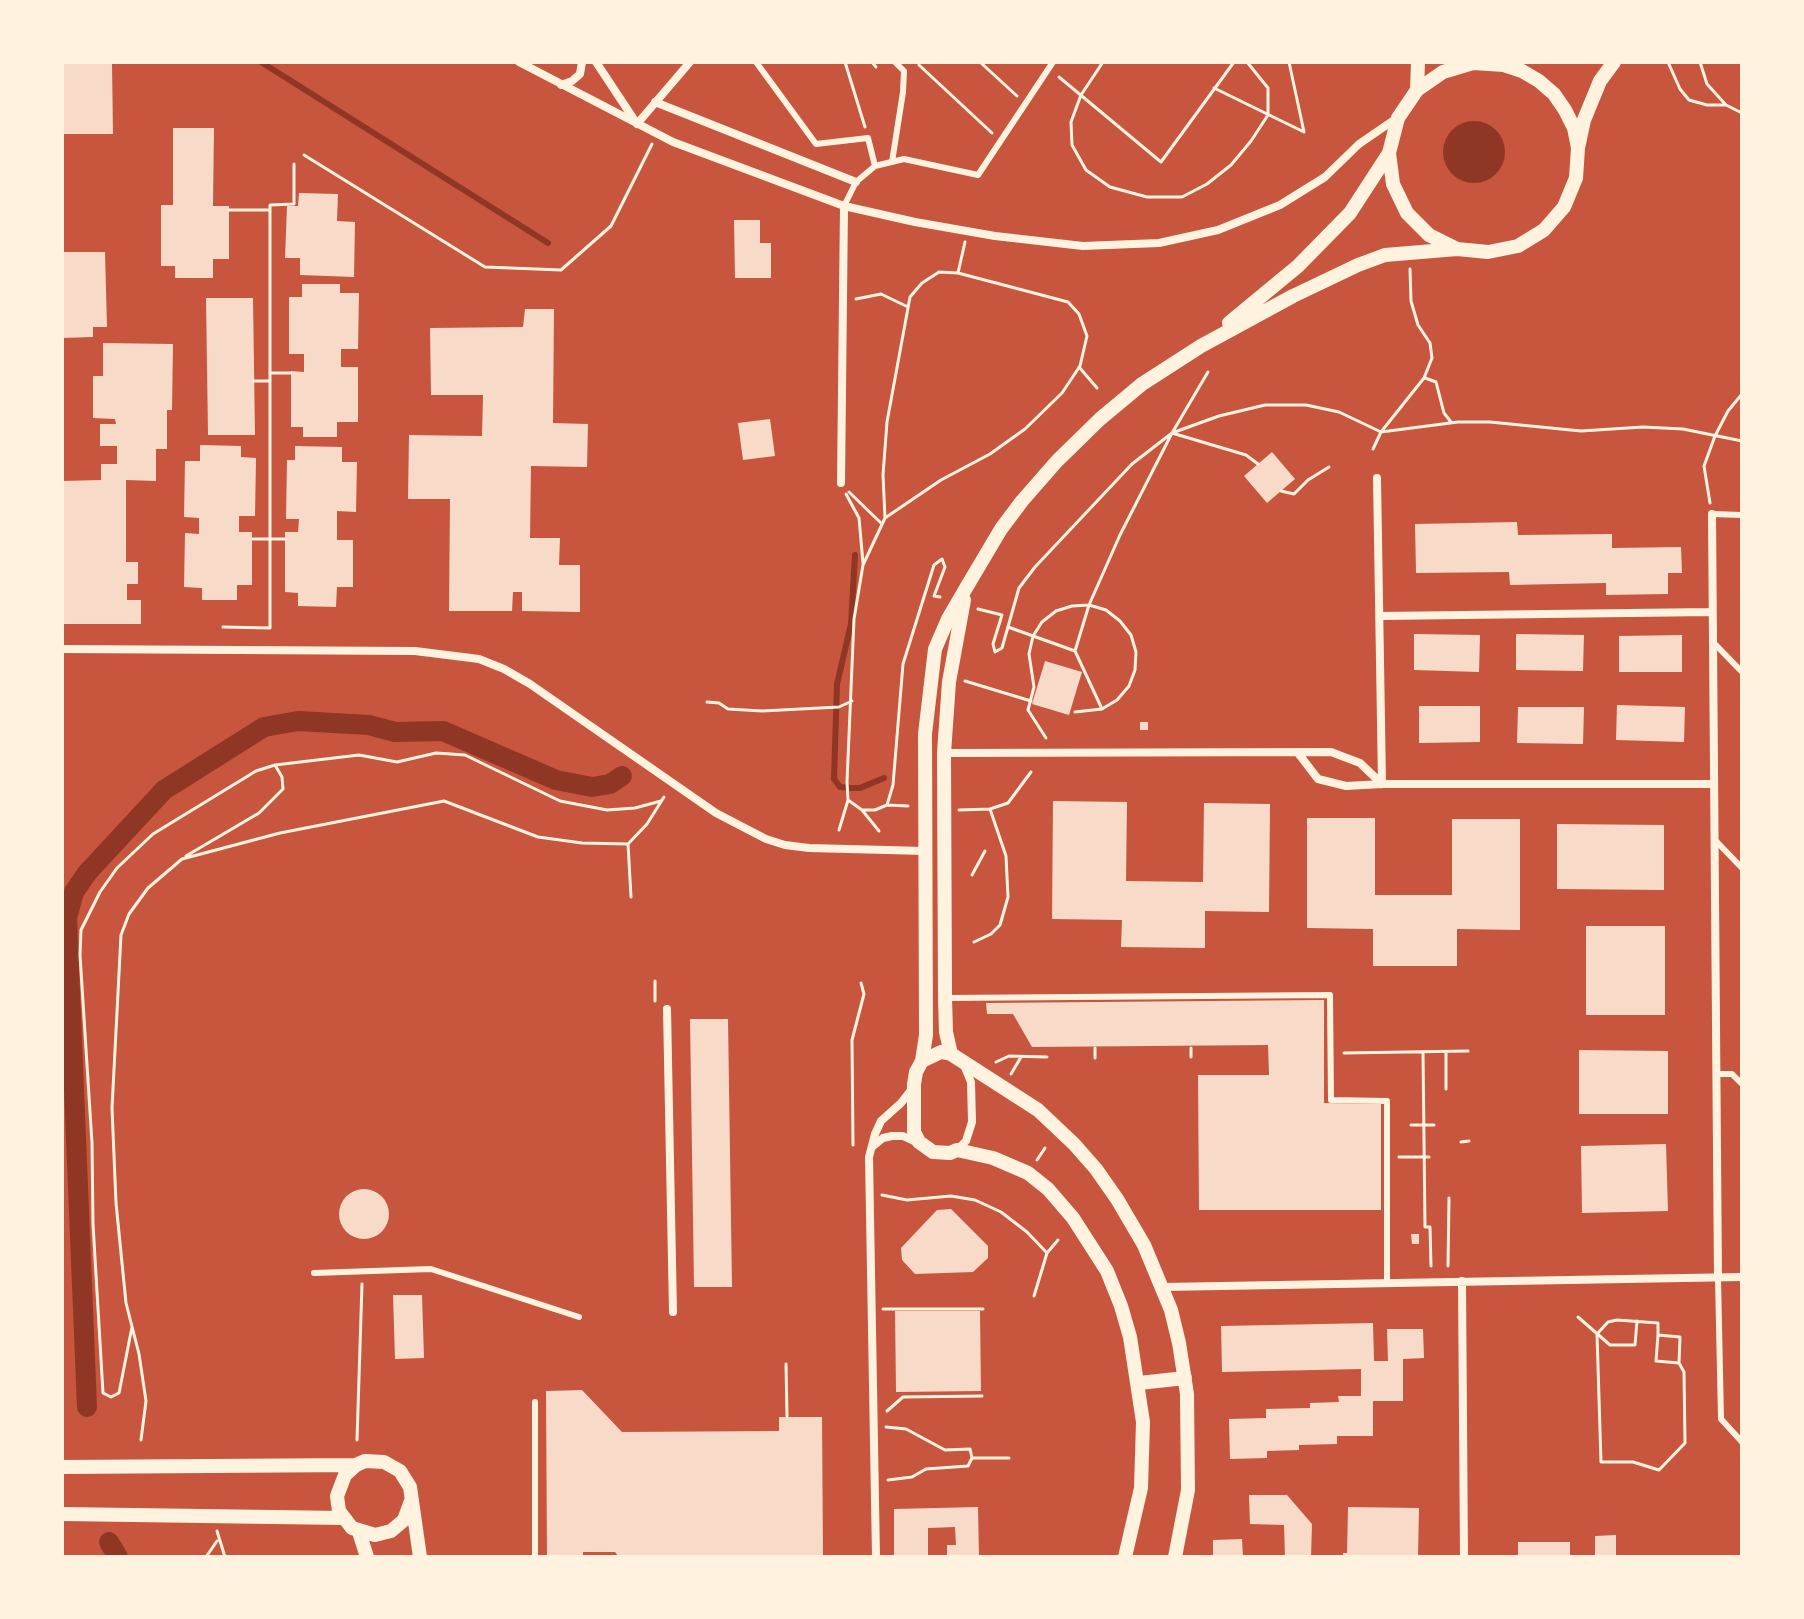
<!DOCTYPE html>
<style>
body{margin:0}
#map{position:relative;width:1804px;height:1619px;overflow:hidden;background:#c8553d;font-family:"Sofia Sans Condensed",sans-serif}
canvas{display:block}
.frame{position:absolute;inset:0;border:64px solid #fff3e0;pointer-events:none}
</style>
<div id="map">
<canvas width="1804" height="1619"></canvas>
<div class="frame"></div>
</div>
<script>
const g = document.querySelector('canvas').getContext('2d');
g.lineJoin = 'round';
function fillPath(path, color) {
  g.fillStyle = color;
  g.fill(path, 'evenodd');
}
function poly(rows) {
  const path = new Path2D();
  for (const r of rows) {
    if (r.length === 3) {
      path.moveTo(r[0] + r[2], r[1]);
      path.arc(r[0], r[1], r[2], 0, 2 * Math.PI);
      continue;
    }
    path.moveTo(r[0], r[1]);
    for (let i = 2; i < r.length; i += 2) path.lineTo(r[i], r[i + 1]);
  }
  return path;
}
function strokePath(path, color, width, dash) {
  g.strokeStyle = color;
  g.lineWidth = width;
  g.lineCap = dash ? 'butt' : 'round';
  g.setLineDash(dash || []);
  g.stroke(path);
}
const water = poly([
 [1474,152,31]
]);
const stream = poly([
 [261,62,548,243],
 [855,555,851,624,837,684,834,779,840,787,851,788,860,788,884,778]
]);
const canal = poly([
 [87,1407,67,918,74,892,87,873,164,790,264,727,298,721,369,725,395,732,443,731,556,780,592,787,610,784,622,776],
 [109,1542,118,1557]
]);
const building = poly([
 [62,62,112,62,113,134,62,134],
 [173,128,214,128,213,206,229,206,229,259,213,259,213,278,175,278,175,266,161,266,161,205,173,205],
 [299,193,338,194,337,221,355,222,354,277,300,275,300,258,285,258,287,206,298,206],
 [734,220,760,220,760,243,771,243,771,278,735,278],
 [62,252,105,252,107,327,93,327,93,337,62,338],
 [302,284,340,284,340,293,359,293,358,349,341,349,341,367,358,367,358,422,337,422,337,437,303,437,303,427,291,427,291,371,304,372,304,354,289,354,289,297,302,297],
 [206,298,253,298,255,435,208,435],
 [525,309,554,309,553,423,588,424,587,467,531,466,530,538,560,538,559,565,580,565,580,612,522,611,522,592,513,592,512,611,449,611,450,499,408,499,409,435,482,436,483,395,431,395,430,328,523,327],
 [103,343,173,344,172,410,167,410,167,449,156,449,156,481,126,480,126,562,138,562,138,584,127,584,127,600,141,600,141,624,64,624,62,481,101,480,101,464,117,464,117,446,100,446,100,424,116,424,115,419,93,418,93,376,103,376],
 [770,419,775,456,743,460,738,423],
 [200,445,241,446,241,457,256,458,255,516,239,516,239,532,252,532,252,585,237,585,237,600,202,600,202,588,184,587,185,533,199,534,199,518,184,517,185,461,200,461],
 [295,446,342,447,342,462,357,462,356,512,337,511,337,540,353,540,353,587,337,587,336,607,298,606,298,593,285,592,285,532,298,532,299,519,286,519,287,460,295,460],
 [1272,452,1295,479,1267,503,1244,476],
 [1517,522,1518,535,1612,534,1612,548,1681,547,1682,573,1668,573,1668,594,1606,595,1606,583,1510,585,1509,572,1416,573,1415,524],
 [1414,634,1480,635,1479,672,1414,670],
 [1516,634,1584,635,1583,671,1516,670],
 [1682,635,1682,672,1619,672,1619,636],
 [1045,661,1082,672,1069,715,1032,704],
 [1617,705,1685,707,1684,742,1616,740],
 [1419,706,1480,706,1480,742,1419,743],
 [1518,707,1584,707,1583,744,1517,743],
 [1140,722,1148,722,1148,730,1140,730],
 [1053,801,1127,802,1126,881,1203,882,1204,803,1270,804,1269,912,1205,911,1205,948,1121,947,1122,920,1052,919],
 [1307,818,1375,818,1375,895,1452,895,1452,819,1520,819,1520,930,1457,929,1457,966,1373,966,1373,929,1307,928],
 [1557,824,1664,825,1664,890,1557,889],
 [1586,926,1665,926,1665,1015,1586,1015],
 [1324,1000,1324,1103,1381,1104,1381,1210,1199,1210,1198,1075,1269,1075,1268,1045,1032,1047,1013,1014,987,1014,986,1003],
 [690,1019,728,1019,732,1287,694,1287],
 [1579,1050,1668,1051,1668,1114,1579,1114],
 [1666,1144,1668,1211,1582,1213,1581,1146],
 [364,1214,25],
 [951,1209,988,1246,988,1258,973,1272,915,1274,902,1260,901,1248,937,1210],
 [1411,1234,1419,1234,1419,1244,1412,1244],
 [393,1295,422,1295,424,1358,395,1359],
 [895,1311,980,1311,981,1391,896,1392],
 [1373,1323,1374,1361,1388,1361,1387,1329,1423,1329,1424,1358,1403,1359,1403,1401,1373,1401,1373,1436,1337,1436,1337,1444,1299,1445,1299,1450,1267,1451,1267,1458,1230,1459,1229,1419,1266,1418,1266,1409,1310,1408,1310,1403,1339,1402,1338,1396,1361,1396,1361,1369,1222,1372,1221,1326],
 [582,1390,622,1432,779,1431,779,1417,822,1417,823,1557,619,1557,615,1552,583,1552,583,1557,547,1557,546,1391],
 [1249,1495,1287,1495,1312,1524,1311,1557,1285,1557,1284,1525,1250,1524],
 [978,1507,979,1557,947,1557,947,1545,956,1545,955,1527,928,1528,928,1557,894,1557,894,1509],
 [1348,1507,1419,1508,1418,1557,1343,1557,1343,1553,1347,1553],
 [1616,1535,1616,1557,1595,1557,1595,1536],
 [1242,1539,1243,1557,1213,1557,1213,1540],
 [1518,1542,1570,1542,1570,1557,1518,1557]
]);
const path = poly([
 [845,62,865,127],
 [872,62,876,67],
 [980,62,1017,96],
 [1103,62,1081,95,1071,122,1072,145,1086,170,1110,187,1147,197,1182,197,1207,184,1231,165,1251,141,1268,115,1268,88,1247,62],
 [1668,62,1680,89,1689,100,1707,105,1726,105],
 [1700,62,1707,84,1726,105,1742,113],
 [919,65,992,133],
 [1059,77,1161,162,1234,62],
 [1214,88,1304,132,1289,62],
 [304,155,485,267,561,270,611,226,652,144],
 [229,210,270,210],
 [958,273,965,242],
 [856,299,881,294,908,307],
 [1079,367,1097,388],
 [270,373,291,373],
 [1425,378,1436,382,1444,413,1451,422],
 [254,381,270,381],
 [1172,433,1246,455,1258,464],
 [1373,449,1381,432,1424,378,1432,358,1430,343,1418,325,1411,301,1410,269],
 [1281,491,1294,494,1308,480,1329,467],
 [849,492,881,523],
 [846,494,859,518,863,563],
 [1710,503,1704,466,1715,436,1728,411,1742,394],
 [885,518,941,480,990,454,1025,429,1062,393,1080,366,1087,336,1079,314,1068,302,958,273,939,272,922,283,910,297,887,422,883,475,885,518,863,565,854,619,847,782,848,800,862,810,875,810,887,805,908,806],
 [253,539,285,539],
 [978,609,1002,615,993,644,995,652,1002,648,1019,588,1035,567,1132,464,1172,433,1219,416,1265,405,1306,405,1339,412,1381,432,1458,422,1490,422,1581,431,1643,427,1683,429,1742,441],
 [223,627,270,628,270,205,294,204,294,164],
 [1008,627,1075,651],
 [965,681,1031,701],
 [707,702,719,703,728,709,762,711,839,707,852,701],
 [1102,709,1075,651,1089,605,1120,535,1172,433,1208,372],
 [1046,738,1028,710,1034,687,1029,654,1033,636,1042,622,1056,611,1072,606,1089,605,1106,610,1120,621,1131,635,1136,652,1135,670,1129,686,1117,700,1102,709,1075,712],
 [887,805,893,785,903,664,934,565,942,559,945,567,934,596,940,597],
 [862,810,879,831],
 [959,810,990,809,1008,803,1031,772],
 [839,830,848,800],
 [628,844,631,897],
 [186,856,259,813,283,789,282,777,275,765],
 [972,875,985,851],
 [974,942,991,934,1000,925,1008,897,1006,856,990,809],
 [655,981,655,1001],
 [1423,1052,1425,1227,1430,1227,1431,1266],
 [1446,1052,1446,1089],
 [1344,1053,1468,1051],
 [1191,1057,1191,1048],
 [1095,1058,1095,1048],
 [996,1062,1009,1056,1047,1057],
 [1011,1074,1021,1057],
 [1411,1125,1434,1125],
 [1461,1142,1469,1141],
 [853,1145,852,1040,864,994,861,983],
 [1399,1157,1429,1157],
 [1037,1160,1045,1148],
 [882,1195,907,1200,951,1196,975,1200,1001,1212,1027,1232,1047,1253],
 [1448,1266,1449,1198],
 [1034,1296,1047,1253,1058,1240],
 [883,1309,983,1309],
 [1578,1317,1610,1345,1635,1345,1637,1321],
 [132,1327,119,1393,111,1397,103,1393,93,1224,92,1143,80,955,81,930,100,892,117,868,153,834,256,771,275,765,359,755,397,762,436,753,465,755,560,801,607,810,635,808,661,801],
 [1658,1335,1680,1337,1679,1363,1656,1361,1658,1335,1658,1323,1617,1320,1608,1322,1597,1334,1601,1462,1633,1462,1659,1470,1685,1443,1684,1372,1679,1363],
 [786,1364,787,1416],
 [887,1411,903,1397,982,1396],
 [886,1427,906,1429,945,1450,970,1449,972,1458,1009,1458],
 [141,1440,146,1401,139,1354,126,1303,116,1203,112,1108,121,935,129,914,148,888,182,859,280,833,444,801,538,837,582,843,628,844,647,824,664,797],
 [357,1440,362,1284],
 [888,1480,912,1477,926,1469,968,1466,972,1458],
 [217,1531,225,1557],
 [206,1557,217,1541]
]);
const service = poly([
 [756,62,816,144,868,138,875,166],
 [892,162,903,92,904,71,895,62],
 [844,206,856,182,875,166,904,159,978,175,1053,62],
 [1712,514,1742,515],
 [1712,641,1742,672],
 [1714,839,1742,868],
 [945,998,1330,995,1331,1100,1387,1101,1387,1282],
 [1716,1074,1732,1074,1742,1084],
 [314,1273,431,1269,579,1317],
 [1718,1278,1721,1419,1742,1442],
 [535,1402,535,1557]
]);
const minor = poly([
 [519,62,673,142,844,206,915,222,995,236,1083,246,1159,243,1218,230,1280,205,1325,177,1359,144,1397,118],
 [596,62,637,124,690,62],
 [561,85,572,81,580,74,582,62],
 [655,102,856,182],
 [1377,478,1382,783],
 [841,483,844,206],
 [1712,514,1718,1278],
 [1380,616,1712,612],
 [62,649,415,651,479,659,504,669,530,684,716,813,766,839,785,845,809,848,925,851],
 [944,753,1331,752,1360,763,1382,784],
 [1298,753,1318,779,1346,786,1382,784,1714,784],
 [667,1009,673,1312],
 [872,1147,883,1138,892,1136,903,1136,918,1143],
 [958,1149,966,1141,972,1122,971,1082,964,1065],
 [1462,1281,1464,1557],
 [1163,1287,1742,1277],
 [876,1557,869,1157,875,1134,881,1121,901,1103,912,1089]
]);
const tertiary = poly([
 [1417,90,1418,62],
 [1578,148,1574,128,1565,110,1554,94,1539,81,1522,71,1504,65,1473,63,1443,72,1417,90,1398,118,1389,153,1393,184,1407,213,1429,235,1457,249,1488,252,1518,246,1544,230,1564,207,1576,178,1578,148,1584,120,1600,81,1614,62],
 [1229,323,1298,266,1350,213,1389,153],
 [951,1054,946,1032,945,998,944,753,949,682,964,600],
 [922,1061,941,1052,951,1054,1038,1110,1074,1144,1096,1169,1117,1199,1144,1245,1171,1310,1179,1343,1187,1394,1188,1490,1175,1557],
 [1139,1383,1185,1378],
 [356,1465,345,1475,337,1496,339,1511,352,1528,375,1535,391,1531,404,1520,411,1501],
 [62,1467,356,1465,365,1461,384,1462,400,1471,410,1487,420,1557],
 [62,1514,343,1518],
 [359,1532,367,1557],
 [1125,1557,1141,1488,1143,1422,1130,1337,1121,1306,1107,1271,1073,1218,1048,1189,1028,1173,993,1158,957,1150,950,1153,933,1152,919,1142,914,1132,914,1084,916,1072,922,1061,926,1035,925,734,935,649,948,619,966,588,1001,529,1022,501,1057,461,1100,419,1142,384,1201,346,1293,296,1358,265,1385,255,1457,249]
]);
fillPath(water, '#8f3625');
strokePath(stream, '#8f3625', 6);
strokePath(canal, '#8f3625', 20);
fillPath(building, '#f7dbc8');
strokePath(path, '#fff3e0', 3);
strokePath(service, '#fff3e0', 6);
strokePath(minor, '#fff3e0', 8);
strokePath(tertiary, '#fff3e0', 14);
</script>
